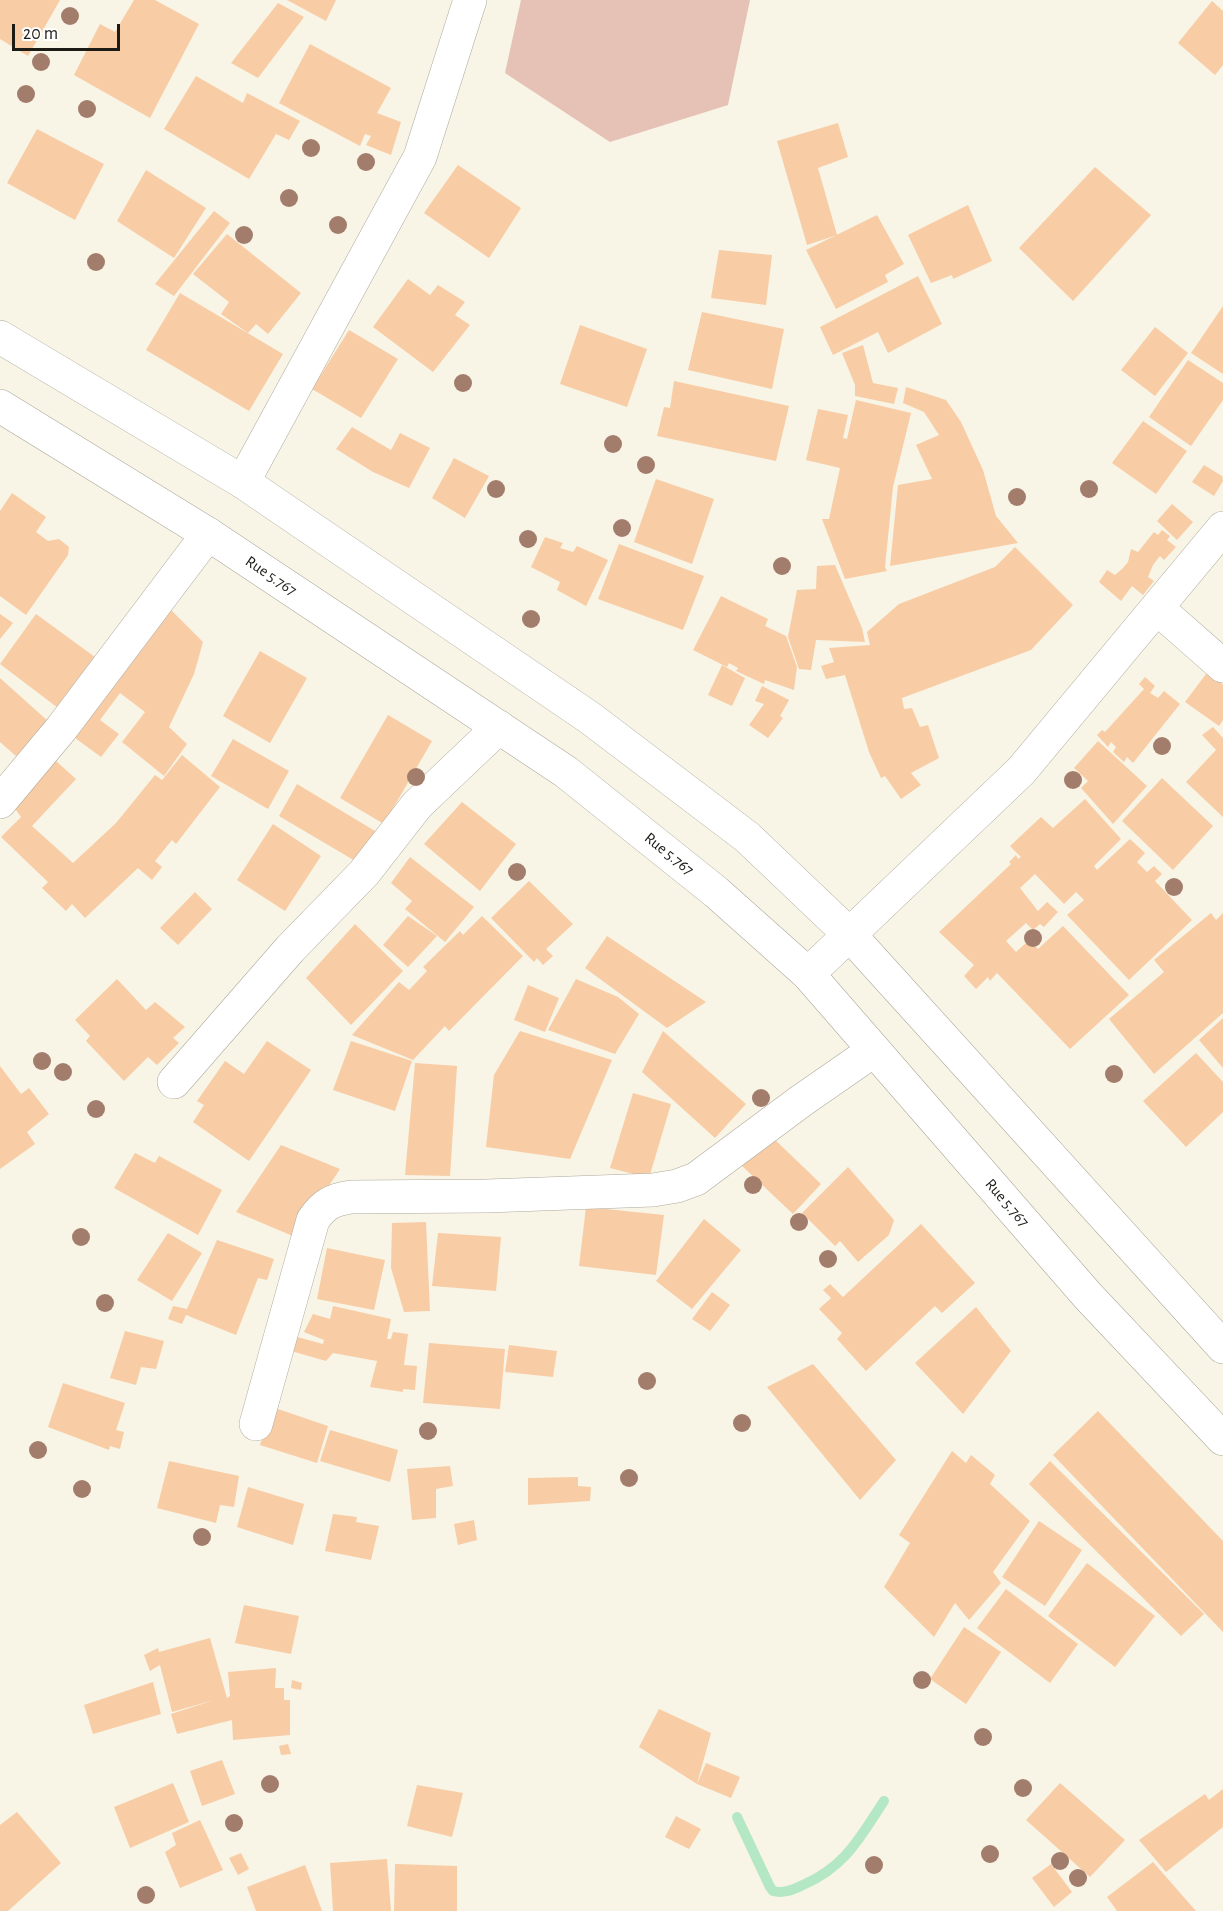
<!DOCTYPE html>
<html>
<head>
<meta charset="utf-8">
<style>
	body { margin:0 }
	#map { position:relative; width:1223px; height:1911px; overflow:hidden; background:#f8f4e6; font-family:"Alegreya Sans",sans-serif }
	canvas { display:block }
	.scale { position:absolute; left:12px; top:24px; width:108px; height:27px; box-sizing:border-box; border:3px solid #1c1b16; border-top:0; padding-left:8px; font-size:18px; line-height:21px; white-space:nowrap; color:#1c1b16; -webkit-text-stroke:4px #fff; paint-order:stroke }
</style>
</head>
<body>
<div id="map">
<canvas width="1223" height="1911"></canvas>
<div class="scale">20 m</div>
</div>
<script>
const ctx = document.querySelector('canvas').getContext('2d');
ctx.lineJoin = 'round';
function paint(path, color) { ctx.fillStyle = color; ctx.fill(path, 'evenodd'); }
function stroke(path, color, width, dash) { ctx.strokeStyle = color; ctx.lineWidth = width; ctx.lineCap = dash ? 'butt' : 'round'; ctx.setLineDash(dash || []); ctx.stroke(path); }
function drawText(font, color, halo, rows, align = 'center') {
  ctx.font = font + ' "Alegreya Sans",sans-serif'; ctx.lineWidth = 6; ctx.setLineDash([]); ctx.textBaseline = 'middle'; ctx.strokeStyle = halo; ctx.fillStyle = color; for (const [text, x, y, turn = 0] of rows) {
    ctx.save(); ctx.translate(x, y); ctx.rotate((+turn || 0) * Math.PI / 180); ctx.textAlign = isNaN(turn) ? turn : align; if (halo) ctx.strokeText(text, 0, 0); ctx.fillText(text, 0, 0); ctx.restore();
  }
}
const green = new Path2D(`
	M521,0H750L728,105L610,142L505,73Z`);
const stream = new Path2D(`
	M737,1817L770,1887L773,1891C785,1894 794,1889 805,1884C846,1866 860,1837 884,1801`);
const building = new Path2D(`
	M0,0H60L28,56L0,39Z
	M134,0H155L199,24L150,118L74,75L100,24L115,32Z
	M287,0H336L326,21Z
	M1212,1L1223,11V65L1215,75L1178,43Z
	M278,3L304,17L258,78L231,63Z
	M310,44L391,88L377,113L401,122L391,155L366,145L371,136L365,134L360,146L279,103Z
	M196,76L243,103L247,93L300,121L289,140L276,134L249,179L164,129Z
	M838,123L848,157L818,168L837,235L807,245L777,141Z
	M37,129L104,164L75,220L7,183Z
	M458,165L521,208L489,258L424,213Z
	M1095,167L1151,215L1073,301L1019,248Z
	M146,170L206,208L174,258L117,221Z
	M968,205L992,261L953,279L952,275L931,283L908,235Z
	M214,211L230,223L174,296L155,284Z
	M877,215L904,264L885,275L888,282L836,309L806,250Z
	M227,234L301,293L268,334L256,324L248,333L221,314L229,302L193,274Z
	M719,250L772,255L766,305L711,298Z
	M918,276L942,324L888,353L878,332L833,355L820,327Z
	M408,279L430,295L438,285L465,302L455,315L470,325L433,372L373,327Z
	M180,293L283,354L249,411L146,350Z
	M1223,306V374L1191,353Z
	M702,312L784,329L772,389L688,370Z
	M580,325L647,349L627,407L560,384Z
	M1155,327L1188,353L1155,396L1121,370Z
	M349,330L398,359L361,418L312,389Z
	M863,345L873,383L898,388L894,404L855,396V385L842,353Z
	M1188,360L1223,383V400L1191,446L1149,417Z
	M674,381L789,406L776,461L657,436L664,407L670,408Z
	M906,387L946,400L961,422L983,470L996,516L1018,543L890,566L898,485L932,479L916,445L939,435L924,412L903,403Z
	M856,400L911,413L893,487L885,567L887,571L845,579L822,519H829L840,468L806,460L818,409L848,415L843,438L847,439Z
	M1143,421L1187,451L1156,494L1112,463Z
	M352,427L391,450L400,433L430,448L409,488L373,472L336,449Z
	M454,458L489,476L465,518L432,498Z
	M1204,465L1222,476L1223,481L1214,496L1192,482Z
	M656,479L714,499L692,564L634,542Z
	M12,493L46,517L36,532L48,541L59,539L69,547L68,555L26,615L0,596V511Z
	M1172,504L1193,522L1177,540L1157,521Z
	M1162,530L1170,536L1167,540L1176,547L1164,560L1160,556L1153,565L1148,577L1154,581L1143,595L1132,586L1121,601L1099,582L1107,570L1115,575L1122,569L1128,562L1131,549L1138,552L1154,532L1158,535Z
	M545,537L563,543L560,548L573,552L577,546L608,560L586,606L557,590L560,582L531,567Z
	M619,544L704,576L683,630L598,599Z
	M1015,547L1073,605L1031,650L902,698L904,709L912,708L920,727L928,725L939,758L911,773L921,785L901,799L885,776L881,778L869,752L845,675L826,679L821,666L834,662L829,648L870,645L867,632L899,604L995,567Z
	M835,565L862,628L865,642L816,640L811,670L799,669L788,637L797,590L816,589L817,566Z
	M721,596L768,619L765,626L786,636L797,667L794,690L765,680L764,684L736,671L738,668L729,663L727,667L693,650Z
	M171,610L203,642L194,674L169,727L187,744L164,776L122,742L145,712L120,693L100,720L119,734L101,757L71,735L132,647Z
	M0,614L13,623L0,639Z
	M36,614L99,660L62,711L0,664Z
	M260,651L307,678L270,743L223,716Z
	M722,665L745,678L732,706L708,695Z
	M1209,670L1223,685V720L1219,726L1185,702Z
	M1145,677L1155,686L1150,693L1158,698L1164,691L1180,704L1133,763L1127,757L1124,762L1113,752L1116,747L1111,742L1108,747L1097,735L1102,730L1105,732L1144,689L1139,684Z
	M0,678L49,722L17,757L0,742Z
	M762,686L789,700L780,716L783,718L768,738L749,725L764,704L755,701Z
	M388,715L432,741L384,824L340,798Z
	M1213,727L1223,738V817L1186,782L1216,750L1202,735Z
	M233,739L289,771L268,809L211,776Z
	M1098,741L1147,786L1113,824L1081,788L1088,781L1074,768Z
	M182,755L220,787L176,844L172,840L155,861L162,867L152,880L138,868L85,918L72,904L66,911L42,888L48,882L1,837L21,817L13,806L56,761L76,779L32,826L73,863L116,823L155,775L162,780Z
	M1162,778L1213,826L1173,870L1122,821Z
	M297,784L380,834L362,865L279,816Z
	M1085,799L1121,839L1094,866L1097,870L1130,839L1145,853L1137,862L1147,872L1154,866L1162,874L1155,881L1192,920L1129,980L1067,915L1084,900L1076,892L1064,904L1035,874L1020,888L1038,911L1047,902L1058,912L1044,927L1040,924L1033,930L1026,923L1006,941L1016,952L1029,940L1038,949L1063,926L1129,995L1070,1049L997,973L990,981L988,977L976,989L964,976L974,965L939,932L1011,864L1009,862L1016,855L1018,859L1021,857L1010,846L1041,817L1053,828Z
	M462,802L516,844L480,891L424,844Z
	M273,824L321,856L285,911L237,880Z
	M410,857L474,907L445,942L405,909L412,901L391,883Z
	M529,881L573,924L546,949L553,956L543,965L537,958L534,962L491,918Z
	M195,892L212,909L178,945L160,928Z
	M1211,913L1216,920L1223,913V1013L1154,1074L1109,1019L1164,972L1154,960Z
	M408,916L437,936L408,967L383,945Z
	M482,916L523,956L449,1031L445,1026L413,1060L352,1035L399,982L409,990L427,971L423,967L460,931L463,935Z
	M355,924L403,971L351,1025L306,978Z
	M607,936L706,1002L667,1028L585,968Z
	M117,979L146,1010L155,1002L185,1027L173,1038L179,1043L157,1065L148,1057L124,1081L86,1041L90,1036L75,1020Z
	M576,979L618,997L639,1014L615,1054L548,1030Z
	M528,985L559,998L545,1032L514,1020Z
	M1223,1018V1068L1199,1040Z
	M520,1031L612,1060L570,1159L486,1147L494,1075Z
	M663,1031L746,1104L715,1138L642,1072Z
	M267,1041L311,1070L249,1161L193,1122L204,1105L197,1101L225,1061L244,1074Z
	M351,1041L412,1061L395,1111L333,1090Z
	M1196,1053L1223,1082V1112L1186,1147L1143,1101Z
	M415,1063L457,1066L450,1176L405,1175Z
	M0,1066L21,1094L29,1088L49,1114L27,1132L35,1144L0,1169Z
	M633,1093L671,1104L649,1178L610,1168Z
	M769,1134L821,1184L793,1214L740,1164Z
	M281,1145L340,1169L295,1237L236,1212Z
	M135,1153L155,1163L159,1156L222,1190L198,1235L114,1188Z
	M848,1167L894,1220L889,1235L858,1262L840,1241L835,1246L802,1213Z
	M586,1207L664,1215L656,1275L579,1266Z
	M704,1219L741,1250L692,1309L656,1281Z
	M426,1222L430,1311L404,1312L391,1268L392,1223Z
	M921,1224L975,1283L942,1313L935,1306L866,1371L837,1339L842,1333L819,1309L831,1298L823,1290L830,1284L843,1297Z
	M168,1233L202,1253L172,1301L137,1280Z
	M438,1233L501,1237L496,1291L432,1286Z
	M217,1240L274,1259L267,1280L258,1278L236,1335L186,1315L182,1324L168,1319L173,1306L187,1309Z
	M327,1248L385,1260L374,1310L317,1299Z
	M712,1292L730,1305L710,1331L692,1319Z
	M333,1306L391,1319L387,1339H391L393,1332L408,1334L404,1365L417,1366L415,1390L403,1389V1392L370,1387L377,1361L333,1353L326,1361L284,1349L290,1335L323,1344L324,1340L304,1332L313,1314L330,1319Z
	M976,1307L1011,1351L963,1414L915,1363Z
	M125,1331L164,1341L156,1369L141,1367L136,1385L110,1378Z
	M429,1343L505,1349L500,1409L423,1403Z
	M509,1345L557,1351L553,1377L505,1372Z
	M813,1364L896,1460L860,1500L767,1387Z
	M63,1383L125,1403L116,1430L124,1432L120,1449L110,1446L109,1450L48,1427Z
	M272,1407L328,1426L317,1463L260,1445Z
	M1098,1411L1223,1541V1632L1053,1455Z
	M330,1430L398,1450L390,1482L320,1461Z
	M952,1451L966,1463L971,1455L995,1475L990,1484L1030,1521L993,1572L1001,1583L969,1620L955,1603L934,1637L884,1587L910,1543L899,1535Z
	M169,1461L239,1476L234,1507L220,1505L216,1523L157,1508Z
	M1050,1461L1204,1614L1181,1636L1029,1484Z
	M450,1466L453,1486L436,1489V1518L412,1520L407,1469Z
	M578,1477V1486L591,1487L590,1501L528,1505V1478Z
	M248,1487L304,1504L293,1545L237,1527Z
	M333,1514L357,1517L356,1522L379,1526L371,1560L325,1551Z
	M474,1520L477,1540L458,1545L454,1524Z
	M1039,1521L1082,1550L1045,1606L1002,1577Z
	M1087,1563L1155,1616L1115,1667L1048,1616Z
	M1006,1589L1078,1644L1050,1683L977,1628Z
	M244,1605L299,1616L291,1654L235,1643Z
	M964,1627L1001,1652L966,1704L930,1679Z
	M210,1638L227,1698L230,1696L228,1672L276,1668L275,1688H284V1700H290V1735L233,1740L232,1720L177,1734L171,1714L214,1700L172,1712L160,1665L150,1671L144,1655L158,1648L159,1652Z
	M292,1680L302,1683L301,1690L291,1688Z
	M153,1682L161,1714L93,1734L84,1705Z
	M659,1709L711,1733L697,1784L639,1747Z
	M288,1744L291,1754L281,1755L279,1746Z
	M222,1760L235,1794L202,1806L190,1771Z
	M706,1763L740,1777L731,1798L697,1784Z
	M173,1783L189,1822L130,1848L114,1807Z
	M1060,1783L1125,1840L1090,1877L1026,1820Z
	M417,1785L463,1793L452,1837L407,1826Z
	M1223,1789V1827L1166,1872L1139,1840L1205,1794L1209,1800Z
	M17,1812L61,1863L8,1911H0V1825Z
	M676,1816L701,1829L689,1849L665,1837Z
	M200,1820L223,1870L180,1888L165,1852L176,1845L172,1833Z
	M241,1853L249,1869L238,1875L229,1858Z
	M387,1859L391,1911H333L330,1863Z
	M1153,1862L1196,1911H1117L1107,1897Z
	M395,1864L457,1866V1911H394Z
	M1051,1864L1072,1892L1054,1907L1032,1878Z
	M305,1865L322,1911H256L247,1887Z`);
const minor = new Path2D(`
	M243,482L420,157L470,0
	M1157,608L1223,666
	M0,802L61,729L208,534
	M174,1082L290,949L364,873L417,805L499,727
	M256,1424L313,1220C324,1204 332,1200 351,1197L487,1196L653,1190L677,1186L696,1179L801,1101L873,1051`);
const major = new Path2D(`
	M808,974L1021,771L1223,528`);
const highway = new Path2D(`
	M0,337L243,482L590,718L747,837L849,934L1223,1347
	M0,406L208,534L566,772L716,892L808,974L1088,1296L1223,1439`);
const trees = [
	[70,16],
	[41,62],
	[26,94],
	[87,109],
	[311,148],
	[366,162],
	[289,198],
	[338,225],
	[244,235],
	[96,262],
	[463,383],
	[613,444],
	[646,465],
	[496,489],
	[1089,489],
	[1017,497],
	[622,528],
	[528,539],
	[782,566],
	[531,619],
	[1162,746],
	[416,777],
	[1073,780],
	[517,872],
	[1174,887],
	[1033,938],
	[42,1061],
	[63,1072],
	[1114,1074],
	[761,1098],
	[96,1109],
	[753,1185],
	[799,1222],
	[81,1237],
	[828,1259],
	[105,1303],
	[647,1381],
	[742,1423],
	[428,1431],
	[38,1450],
	[629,1478],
	[82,1489],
	[202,1537],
	[922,1680],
	[983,1737],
	[270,1784],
	[1023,1788],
	[234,1823],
	[990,1854],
	[1060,1861],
	[874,1865],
	[1078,1878],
	[146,1895]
];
const streetNames = [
	["Rue 5.767",271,576,34],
	["Rue 5.767",669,854,39],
	["Rue 5.767",1007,1203,49]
];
paint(green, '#e6c1b6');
stroke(stream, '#b4e7c3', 10);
paint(building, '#f8cda5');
stroke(minor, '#ada99c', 34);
stroke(major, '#ada99c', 34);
stroke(highway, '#ada99c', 34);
stroke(minor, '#fff', 33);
stroke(major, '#fff', 33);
stroke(highway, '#fff', 33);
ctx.fillStyle = '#a37d6c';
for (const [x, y] of trees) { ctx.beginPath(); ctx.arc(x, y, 9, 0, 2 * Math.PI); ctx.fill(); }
drawText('16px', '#1c1b16', '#fff', streetNames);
</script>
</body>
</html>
